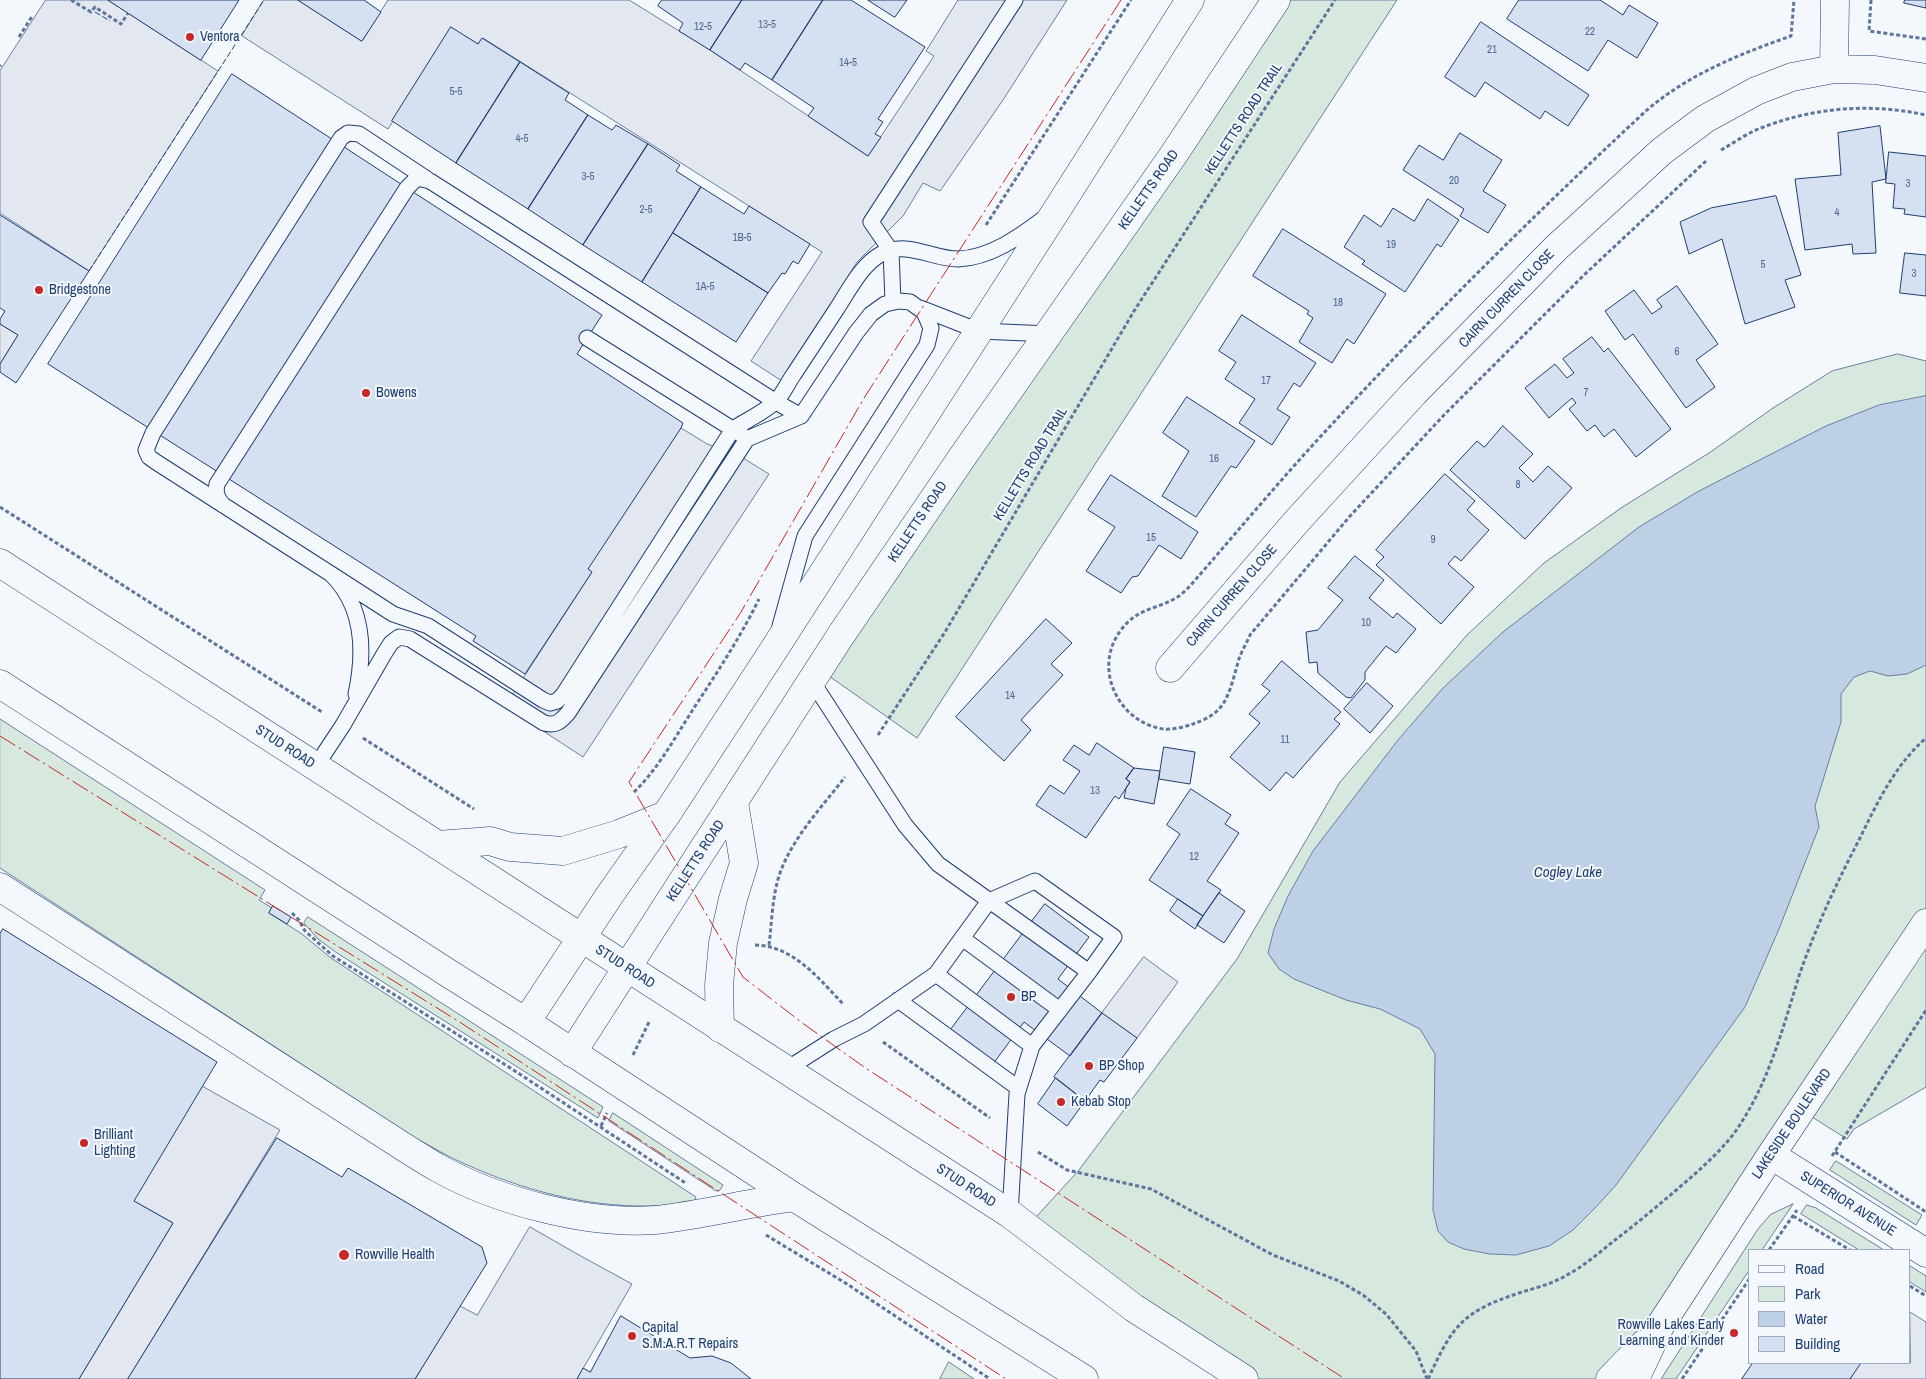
<!DOCTYPE html>
<html>
<head>
<meta charset="utf-8">
<style>
	body { margin:0 }
	#map { position:relative; width:1926px; height:1379px; overflow:hidden; background:#f4f7fb; font-family:"Archivo Narrow",sans-serif }
	canvas { display:block }
	.legend { position:absolute; left:1748px; top:1249px; width:162px; height:115px; box-sizing:border-box; background:#f4f7fb; border:1px solid #9eadc5; margin:0; padding:6px 9px; list-style:none; font-size:15px; color:#1d3f73 }
	.legend li { display:flex; align-items:center; gap:10px; height:25px }
	.legend b { width:25px; border:1px solid #9eadc5 }
</style>
</head>
<body>
<div id="map">
<canvas width="1926" height="1379"></canvas>
<ul class="legend">
<li><b style="height:6px;background:#f4f7fb"></b>Road</li>
<li><b style="height:14px;background:#d7e8df"></b>Park</li>
<li><b style="height:14px;background:#bed0e5"></b>Water</li>
<li><b style="height:14px;background:#d5e0f0"></b>Building</li>
</ul>
</div>
<script>
const ctx = document.querySelector('canvas').getContext('2d');
ctx.lineJoin = 'round';
function paint(path, color) { ctx.fillStyle = color; ctx.fill(path, 'evenodd'); }
function stroke(path, color, width, dash) { ctx.strokeStyle = color; ctx.lineWidth = width; ctx.lineCap = dash ? 'butt' : 'round'; ctx.setLineDash(dash || []); ctx.stroke(path); }
function drawText(font, color, halo, rows, align = 'center') {
  ctx.font = font + ' "Archivo Narrow",sans-serif'; ctx.lineWidth = 4; ctx.setLineDash([]); ctx.textBaseline = 'middle'; ctx.strokeStyle = halo; ctx.fillStyle = color; for (const [text, x, y, turn = 0] of rows) {
    ctx.save(); ctx.translate(x, y); ctx.rotate((+turn || 0) * Math.PI / 180); ctx.textAlign = isNaN(turn) ? turn : align; if (halo) ctx.strokeText(text, 0, 0); ctx.fillText(text, 0, 0); ctx.restore();
  }
}
const green = new Path2D(`
	M1276,0H1397L917,738L819,669Z
	M1898,354L1926,361V1087L1854,1129L1847,1139L1801,1110L1635,1379H1244L1027,1227L1079,1170L1237,959L1340,782L1467,635L1544,563L1621,508L1709,453L1773,408L1832,371Z
	M0,719L265,890L259,900L272,908L269,913L302,934L331,958L696,1197L694,1202C679,1203 664,1206 649,1206C585,1207 523,1190 465,1164C448,1157 431,1146 415,1138L0,868Z
	M308,917L603,1107L598,1118L337,953L318,939L304,923Z
	M613,1113L723,1185L720,1190L716,1191L609,1121Z
	M1836,1161L1922,1215L1916,1225L1830,1170Z
	M1793,1204L1762,1250H1750V1269L1676,1379H1661L1758,1229L1770,1215Z
	M1807,1205L1816,1208L1884,1250H1859L1801,1214Z
	M1910,1266L1926,1276V1292L1910,1282Z
	M949,1362L974,1379H940Z`);
const parking = new Path2D(`
	M46,0H108L218,71L89,271L0,213V71Z
	M264,0H298L362,41L388,0H629L710,50L868,156L934,56L926,51L958,0H1067L1003,100L940,191L923,183L903,216L857,262L782,381L751,361L822,252L483,38L478,44L451,28L388,129L242,36Z
	M0,324L18,335L0,364Z
	M681,428L707,444L743,458L769,474L583,757L505,706L592,572L588,569Z
	M1144,957L1178,982L1137,1038L1102,1013Z
	M202,1086L280,1130L128,1379H79L173,1223L134,1201Z
	M530,1227L579,1255L632,1284L577,1379H415L460,1306L477,1315Z
	M1910,1312L1926,1322V1379H1850L1860,1363H1910Z`);
const water = new Path2D(`
	M1926,396V665L1907,674L1888,676L1870,671L1854,677L1841,694V722L1815,806L1819,827L1779,929L1745,1007L1616,1185L1596,1207L1573,1230L1549,1246L1516,1255L1490,1254L1464,1249L1448,1242L1438,1231L1433,1210L1435,1054L1420,1029L1380,1009L1346,1000L1294,979L1279,969L1268,953L1274,929L1288,896L1313,851L1398,740L1443,688L1503,632L1639,527L1699,491L1826,426L1879,405Z`);
const building = new Path2D(`
	M108,0H239L201,60Z
	M298,0H364L381,12L362,41Z
	M662,0H742L710,50L679,31L683,23L658,6Z
	M742,0H823L772,80L745,63L740,70L710,50Z
	M823,0H851L925,47L878,119L883,122L875,134L881,137L868,156L808,116L814,108L772,80Z
	M868,0H907L895,17Z
	M1519,0H1600L1623,15L1629,5L1658,23L1637,58L1608,40L1588,71L1507,19Z
	M1905,0H1926V8L1904,3Z
	M1481,22L1589,95L1568,126L1545,111L1540,119L1485,82L1475,97L1445,77Z
	M451,27L478,44L482,38L520,62L456,163L392,121Z
	M520,62L569,93L565,100L588,115L528,209L456,163Z
	M232,74L602,315L577,354L683,423L681,428L588,569L592,572L525,674L473,641L476,636L48,364Z
	M588,115L612,130L616,125L648,144L583,245L528,209Z
	M1880,126L1886,179L1872,182L1876,253L1853,254L1852,244L1805,250L1795,179L1841,175L1838,133Z
	M1460,133L1502,160L1483,191L1506,205L1488,233L1460,216L1464,209L1403,170L1419,145L1443,160Z
	M648,144L680,165L676,171L701,187L642,282L583,245Z
	M1889,152L1926,156V217L1904,214L1905,209L1893,208L1895,184L1886,183Z
	M701,187L744,214L749,206L810,244L798,264L793,261L785,274L782,273L768,293L673,233Z
	M1776,196L1801,275L1785,280L1795,307L1745,324L1722,239L1689,254L1680,222L1711,208Z
	M1428,199L1459,220L1441,247L1437,244L1405,292L1362,264L1365,261L1344,247L1364,215L1381,227L1393,208L1414,221Z
	M0,215L89,271L16,383L0,372V364L18,335L0,324V319L5,311L0,308Z
	M1283,229L1386,294L1354,344L1347,339L1332,363L1299,342L1313,318L1307,314L1309,311L1253,276Z
	M673,233L768,293L736,342L642,282Z
	M1905,253L1926,255V296L1900,293Z
	M1677,286L1718,344L1696,360L1715,387L1686,408L1633,334L1625,340L1605,311L1634,290L1652,314L1662,307L1657,300Z
	M1242,315L1316,363L1300,387L1294,383L1277,409L1290,417L1272,445L1239,423L1255,399L1225,379L1236,362L1219,351Z
	M1592,337L1604,352L1608,348L1671,429L1636,457L1614,429L1604,437L1595,425L1587,431L1569,409L1576,403L1572,398L1549,418L1525,388L1555,364L1567,378L1574,373L1563,359Z
	M1187,397L1255,441L1236,468L1231,466L1196,517L1162,496L1189,451L1163,433Z
	M1503,426L1533,454L1519,468L1533,482L1548,466L1572,488L1525,539L1450,470L1477,441L1484,447Z
	M1445,474L1475,501L1467,510L1489,530L1461,561L1455,556L1448,564L1474,587L1441,624L1376,565L1384,557L1376,550Z
	M1111,475L1198,532L1181,559L1159,545L1138,576L1132,577L1121,593L1086,571L1115,527L1088,510Z
	M1355,556L1384,580L1369,598L1393,618L1397,613L1416,629L1396,653L1386,646L1365,672V680L1351,698L1346,697L1318,673L1317,662L1309,663L1306,632L1318,630L1343,600L1328,588Z
	M1046,619L1072,643L1051,664L1063,675L1021,720L1031,730L1004,761L956,717Z
	M1282,661L1341,712L1334,719L1340,724L1293,778L1286,772L1270,791L1230,757L1260,723L1249,714L1270,691L1262,685Z
	M1367,683L1393,706L1370,733L1344,709Z
	M1097,743L1134,768L1126,779L1130,782L1119,799L1115,796L1086,838L1036,805L1050,785L1064,794L1080,771L1063,760L1074,745L1089,755Z
	M1164,747L1195,752L1190,784L1159,779Z
	M1134,768L1160,771L1154,804L1124,798L1126,788L1130,782L1126,779Z
	M1191,789L1231,815L1225,824L1239,833L1207,881L1221,890L1203,916L1149,880L1180,834L1167,825Z
	M1219,893L1245,911L1224,943L1197,925Z
	M1178,899L1203,916L1195,929L1170,911Z
	M1045,904L1089,937L1058,979L1102,1013L1070,1056L1024,1022L993,1064L949,1032Z
	M273,906L291,917L287,924L269,913Z
	M3,929L217,1062L134,1201L173,1223L79,1379H0V934Z
	M1102,1013L1137,1038L1104,1082L1100,1080L1085,1101L1054,1077Z
	M1056,1078L1085,1101L1067,1126L1038,1104Z
	M277,1138L342,1177L348,1168L482,1247L487,1263L415,1379H128Z
	M621,1316L690,1358L712,1356L731,1363L751,1379H577L583,1368L590,1372Z
	M1753,1363H1861L1850,1379H1742Z`);
const path = new Path2D(`
	M71,0L91,12L95,7L121,24L128,13
	M1871,0L1869,31L1926,39
	M19,37L33,15
	M0,66L1,65
	M1721,150C1734,143 1747,133 1761,128C1814,107 1871,103 1926,115
	M1706,161L1584,275L1445,414L1350,516L1250,635C1247,642 1243,649 1240,656C1234,673 1231,698 1217,711C1211,717 1201,721 1193,724C1184,727 1173,730 1163,729C1118,722 1092,668 1121,630C1137,608 1155,610 1176,598C1181,595 1186,590 1190,586C1238,531 1285,474 1335,421C1435,313 1539,210 1647,110C1689,74 1740,54 1791,36L1794,0
	M986,225L1131,0
	M0,507L322,712
	M878,735L945,632L1134,311L1335,0
	M363,738L474,809
	M634,792C658,769 674,739 692,711C716,674 740,638 759,599
	M292,913L299,920L305,931L333,956L512,1069L687,1184
	M755,945C794,946 819,979 844,1005
	M769,945C772,922 772,896 780,873C793,837 822,807 845,777
	M883,1042L990,1118
	M633,1055L650,1020
	M601,1126L607,1113
	M1038,1152L1067,1170L1151,1189L1273,1255L1339,1281L1363,1295L1386,1314L1416,1351L1427,1379
	M1835,1152L1926,1212
	M1832,1156L1926,1010
	M1793,1216L1850,1250
	M766,1235L847,1284L990,1379
	M1769,1250L1797,1210
	M1910,1286L1926,1296
	M1428,1379C1453,1325 1462,1312 1519,1293C1535,1288 1552,1284 1567,1275C1584,1266 1600,1252 1615,1240C1635,1225 1655,1208 1674,1192C1695,1174 1715,1157 1732,1136C1767,1089 1782,1031 1799,976C1815,929 1836,884 1859,840C1877,803 1895,765 1926,738
	M1682,1379L1750,1278`);
const service = new Path2D(`
	M893,302L891,251L871,222L1015,0
	M920,308L979,331L1050,334
	M587,338L742,435
	M223,505C217,498 215,493 217,484L407,188L417,178L430,181L776,402L801,416
	M331,574L393,614L428,626L543,700L550,703L557,701L563,695L733,429C747,420 763,413 775,402C783,395 788,382 794,374C808,353 822,331 836,310C848,292 861,265 881,254C907,240 932,259 958,259C990,258 1019,237 1043,219
	M812,681L905,825L938,864L1089,972L1032,1046
	M356,694C365,652 364,606 331,574L156,462L149,457L146,450L153,433L341,138L348,133L359,134L427,179
	M316,766L343,725L384,654L391,643L399,637L410,639L544,723C556,726 560,722 568,713L747,439L801,416L856,333L871,314L885,304L899,301L910,302L924,312L931,328L927,345L805,536L780,626
	M962,938L1060,1010
	M936,974L1032,1046L1017,1094L1010,1214
	M898,1000L1018,1088
	M787,1069L834,1039L864,1024L936,974L989,901L1035,881L1114,937L1089,972`);
const minor = new Path2D(`
	M1834,69L1835,0
	M1170,668L1297,521L1414,393L1556,248L1662,151L1705,119L1756,91L1792,77L1834,69L1875,70L1926,78
	M0,887L396,1142C410,1151 424,1160 438,1168C497,1201 587,1225 655,1220C702,1215 747,1203 794,1197
	M1771,1155L1926,1253
	M1610,1379L1644,1344
	M1635,1379L1660,1326L1771,1155L1926,923`);
const primary = new Path2D(`
	M526,1022L609,896L666,815L773,651L1058,208L1190,0
	M720,1028L719,985L723,943L733,899L744,863L734,802
	M572,1053L841,635L965,453L1174,154L1276,0`);
const trunk = new Path2D(`
	M0,563L1010,1214L1134,1308L1244,1379
	M0,684L448,973L526,1022L794,1197L1084,1379
	M438,845L490,841L510,847L563,851L619,834L666,815`);
const fence = new Path2D(`
	M95,12L110,21
	M89,271L264,0`);
const power = new Path2D(`
	M1121,0L864,398L741,612L629,782L743,977L801,1022L864,1067L1345,1379
	M0,736L458,1021L1006,1379`);
const markers = [
	[190,37,5,"#c62828"],
	[39,290,5,"#c62828"],
	[366,393,5,"#c62828"],
	[1011,997,5,"#c62828"],
	[1089,1066,5,"#c62828"],
	[1061,1102,5,"#c62828"],
	[84,1143,5,"#c62828"],
	[344,1255,6,"#c62828"],
	[1734,1333,5,"#c62828"],
	[632,1336,5,"#c62828"]
];
const numberNames = [
	["13-5",767,25],
	["12-5",703,27],
	["22",1590,32],
	["21",1492,50],
	["14-5",848,63],
	["5-5",456,92],
	["4-5",522,139],
	["3-5",588,177],
	["20",1454,181],
	["3",1908,184],
	["2-5",646,210],
	["4",1837,213],
	["1B-5",742,238],
	["19",1391,245],
	["5",1763,265],
	["3",1914,274],
	["1A-5",705,287],
	["18",1338,303],
	["6",1677,352],
	["17",1266,381],
	["7",1586,393],
	["16",1214,459],
	["8",1518,485],
	["15",1151,538],
	["9",1433,540],
	["10",1366,623],
	["14",1010,696],
	["11",1285,740],
	["13",1095,791],
	["12",1194,857]
];
const poiNames = [
	["Ventora",200,37],
	["Bridgestone",49,290],
	["Bowens",376,393],
	["BP",1021,997],
	["BP Shop",1099,1066],
	["Kebab Stop",1071,1102],
	["Brilliant",94,1135],
	["Lighting",94,1151],
	["Rowville Health",355,1255],
	["Rowville Lakes Early",1724,1325,"right"],
	["Learning and Kinder",1724,1341,"right"],
	["Capital",642,1328],
	["S.M.A.R.T Repairs",642,1344]
];
const streetNames = [
	["KELLETTS ROAD TRAIL",1244,119,-57],
	["KELLETTS ROAD",1149,190,-55],
	["CAIRN CURREN CLOSE",1507,299,-46],
	["KELLETTS ROAD TRAIL",1031,464,-59],
	["KELLETTS ROAD",918,522,-56],
	["CAIRN CURREN CLOSE",1232,596,-49],
	["STUD ROAD",285,747,33],
	["KELLETTS ROAD",696,861,-57],
	["STUD ROAD",625,967,33],
	["LAKESIDE BOULEVARD",1792,1124,-56],
	["STUD ROAD",966,1186,33],
	["SUPERIOR AVENUE",1848,1204,32]
];
const waterNames = [
	["Cogley Lake",1568,873]
];
paint(green, '#d7e8df');
stroke(green, '#687fa3', 1);
paint(parking, '#e3e8f0');
stroke(parking, '#687fa3', 1);
paint(water, '#bed0e5');
stroke(water, '#687fa3', 1);
paint(building, '#d5e0f0');
stroke(building, '#1d3f73', 1);
stroke(service, '#1d3f73', 17);
stroke(minor, '#1d3f73', 29);
stroke(primary, '#1d3f73', 29);
stroke(trunk, '#1d3f73', 29);
stroke(path, '#5e769c', 3, [4, 2.5]);
stroke(service, '#f4f7fb', 15);
stroke(minor, '#f4f7fb', 28);
stroke(primary, '#f4f7fb', 28);
stroke(trunk, '#f4f7fb', 28);
stroke(fence, '#1d3f73', 1, [6, 2.5]);
stroke(power, '#c62828', 1, [18, 4, 2.5, 4]);
for (const [x, y, r, color] of markers) { const dot = new Path2D(); dot.arc(x, y, r, 0, 2 * Math.PI); ctx.fillStyle = color; ctx.fill(dot); stroke(dot, '#f4f7fb', 2); }
drawText('11px', '#4b6792', null, numberNames);
drawText('14px', '#1d3f73', '#f4f7fb', poiNames, 'left');
drawText('14px', '#1d3f73', '#f4f7fb', streetNames);
drawText('italic 15px', '#1d3f73', '#f4f7fb', waterNames);
</script>
</body>
</html>
